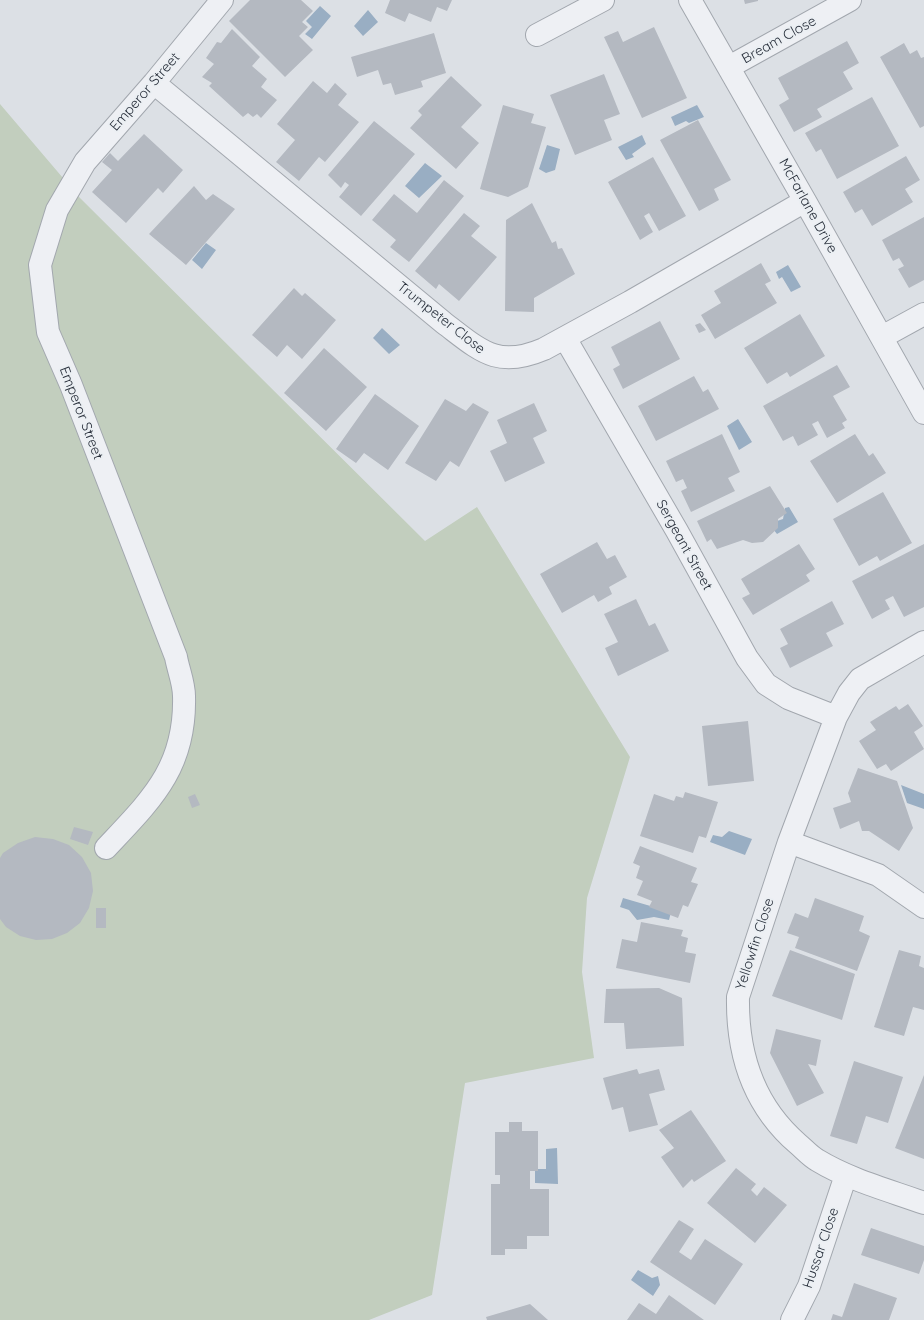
<!DOCTYPE html>
<html>
<head>
<meta charset="utf-8">
<style>
	body { margin:0 }
	canvas { display:block; background:#dce0e5 }
</style>
</head>
<body>
<canvas width="924" height="1320"></canvas>
<script>
const ctx = document.querySelector('canvas').getContext('2d');
ctx.lineJoin = 'round';
function paint(path, color) { ctx.fillStyle = color; ctx.fill(path, 'evenodd'); }
function stroke(path, color, width, dash) { ctx.strokeStyle = color; ctx.lineWidth = width; ctx.lineCap = dash ? 'butt' : 'round'; ctx.setLineDash(dash || []); ctx.stroke(path); }
function drawText(font, color, halo, rows, align = 'center') {
  ctx.font = font + ' Quicksand,sans-serif'; ctx.lineWidth = 4; ctx.setLineDash([]); ctx.textBaseline = 'middle'; ctx.strokeStyle = halo; ctx.fillStyle = color; for (const [text, x, y, turn = 0] of rows) {
    ctx.save(); ctx.translate(x, y); ctx.rotate((+turn || 0) * Math.PI / 180); ctx.textAlign = isNaN(turn) ? turn : align; if (halo) ctx.strokeText(text, 0, 0); ctx.fillText(text, 0, 0); ctx.restore();
  }
}
const green = new Path2D(`
	M0,104L80,198L425,541L477,507L630,757L587,898L582,972L594,1058L465,1083L432,1295L369,1320H0Z`);
const water = new Path2D(`
	M320,6L331,16L312,39L305,34L312,27L306,21Z
	M368,10L378,22L363,36L354,26Z
	M697,105L704,117L689,123L686,121L675,126L671,117Z
	M642,135L646,144L632,154L634,157L626,160L618,147Z
	M547,145L560,149L555,170L546,173L539,169Z
	M425,163L442,176L419,198L405,186Z
	M206,243L216,250L202,269L192,260Z
	M788,265L801,287L791,292L782,277L779,279L776,272Z
	M382,328L400,345L389,354L373,338Z
	M738,419L752,442L739,450L727,426Z
	M789,507L798,522L777,534L773,529L774,522L783,519L785,508Z
	M901,785L924,794V809L907,803Z
	M729,831L752,839L745,855L710,842L713,835L722,837Z
	M623,898L671,912L669,920L654,917L637,920L629,910L620,907Z
	M557,1148L558,1184L535,1183V1169H546V1149Z
	M638,1270L652,1278L658,1276L660,1285L653,1296L631,1280Z`);
const building = new Path2D(`
	M250,0H301L313,11L302,22L308,27L299,36L313,50L285,77L229,21Z
	M390,0H452L447,11L437,7L431,22L409,13L405,22L385,13Z
	M744,0H758V1L745,4Z
	M654,27L687,98L642,118L604,37L618,31L623,42Z
	M232,29L260,57L252,66L267,79L261,87L277,100L261,118L257,114L253,117L248,113L243,117L209,86L212,83L202,77L214,64L206,58L217,42L221,43Z
	M434,33L446,73L421,81L423,87L395,95L391,83L383,85L378,70L357,77L351,57Z
	M847,41L859,63L843,72L853,89L817,109L822,117L794,132L779,105L789,99L778,78Z
	M904,43L910,54L917,50L921,58L924,57V126L920,128L880,57Z
	M604,74L620,114L604,120L612,140L575,155L550,95Z
	M451,76L482,105L461,127L479,143L456,169L410,128L422,115L418,111Z
	M313,81L327,93L335,83L347,94L338,105L359,122L325,162L319,157L299,181L276,162L295,140L277,124Z
	M872,97L899,146L837,179L821,149L816,152L805,133Z
	M503,105L534,114L531,123L546,127L528,187L508,197L480,189Z
	M698,120L731,180L714,189L719,200L699,211L660,140Z
	M374,121L415,154L361,216L339,197L349,185L345,182L341,188L328,175Z
	M144,134L183,170L163,193L158,188L126,223L92,192L112,170L102,162L110,153L118,161Z
	M906,156L920,180L905,189L913,202L872,226L862,209L855,213L843,192Z
	M653,157L686,216L659,231L649,213L644,216L653,232L640,240L608,182Z
	M444,180L464,196L409,262L390,247L396,240L372,220L394,194L417,213Z
	M194,186L206,200L213,194L235,209L186,265L149,234Z
	M532,203L552,243L556,241L558,249L562,248L575,274L534,298V312L505,311L506,220Z
	M464,213L480,226L471,236L497,257L459,301L439,284L436,289L415,271Z
	M924,217V280L909,288L898,269L904,266L899,258L893,261L882,240Z
	M761,263L771,281L765,284L777,303L715,339L701,315L721,303L714,291Z
	M294,288L302,296L305,293L336,320L302,359L287,345L277,357L252,335Z
	M800,314L825,356L790,377L787,372L767,384L744,348Z
	M660,321L680,359L623,389L613,369L620,365L611,347Z
	M700,323L706,330L699,333L695,325Z
	M324,348L367,387L326,431L284,393Z
	M837,365L850,387L833,396L847,420L842,423L845,428L827,438L818,421L812,424L818,435L798,446L793,436L783,441L763,406Z
	M694,376L703,392L708,389L719,409L656,441L638,406Z
	M375,394L419,426L388,470L364,453L356,463L336,449Z
	M445,399L466,411L473,403L489,412L459,467L450,461L436,481L405,463Z
	M534,403L547,431L533,438L545,463L505,482L490,451L507,443L497,420Z
	M722,434L740,472L728,478L735,491L691,512L681,491L687,488L683,479L676,482L666,461Z
	M855,434L869,456L873,453L886,473L837,503L810,461Z
	M770,486L787,513L778,519V528L763,542L752,543L743,540L717,549L711,539L707,542L697,521Z
	M883,492L912,543L880,561L877,556L859,566L833,519Z
	M597,542L607,559L615,555L627,577L609,587L612,594L598,602L594,595L562,613L540,574Z
	M799,544L815,569L806,575L810,581L753,615L742,598L750,594L741,579Z
	M924,544V607L904,617L893,596L885,600L890,609L872,619L852,581Z
	M636,599L649,626L655,623L669,651L618,676L605,648L618,642L604,614Z
	M832,601L844,624L826,633L833,646L790,668L780,648L788,644L780,629Z
	M908,704L923,726L914,732L924,749L891,771L886,764L877,769L859,741L876,730L870,722L896,706L899,710Z
	M748,721L754,781L708,786L702,726Z
	M858,768L897,781L913,828L899,851L869,831H862L859,821L840,829L833,808L851,802L848,793Z
	M685,792L718,802L706,838L699,836L693,853L640,836L654,794L674,801L676,796L683,798Z
	M195,794L200,805L192,808L188,797Z
	M74,827L93,832L88,845L70,839Z
	M35,837L53,839L69,845L82,857L91,873L93,891L89,908L80,923L67,933L52,939L36,940L20,936L6,927L0,919V858L3,853L18,843Z
	M640,846L697,868L691,882L698,884L688,907L683,905L678,918L649,907L652,901L637,895L643,881L636,878L640,866L633,863Z
	M815,898L864,916L859,931L870,936L857,971L795,948L799,937L787,933L795,913L808,918Z
	M96,908H106V928H96Z
	M641,922L683,930L681,936L688,938L685,952L696,954L690,983L616,968L622,939L637,942Z
	M790,950L855,974L842,1020L772,996Z
	M899,950L921,956L919,966L924,968V1010L913,1007L904,1036L874,1027Z
	M659,988L682,998L684,1046L626,1049L624,1023H604L606,989Z
	M776,1029L821,1040L816,1066L808,1064L824,1093L797,1106L770,1053Z
	M854,1061L903,1077L888,1123L866,1116L857,1144L830,1136Z
	M637,1069L639,1074L659,1069L665,1090L649,1094L658,1125L629,1132L623,1107L612,1110L603,1078Z
	M924,1075V1159L895,1148Z
	M691,1110L726,1161L694,1182L692,1179L683,1188L661,1157L674,1148L659,1130Z
	M509,1122H522V1131H538V1171H530V1189H549V1236H527V1249H505V1255H491V1184H500V1175H495V1132H509Z
	M736,1168L756,1184L751,1190L757,1196L764,1187L787,1205L755,1243L707,1203Z
	M679,1220L694,1229L679,1252L691,1260L705,1239L743,1264L715,1305L650,1262Z
	M871,1228L924,1246V1260L919,1274L861,1255Z
	M854,1283L897,1298L889,1320H831L833,1314L842,1317Z
	M669,1295L704,1320H627L639,1303L656,1314Z
	M530,1304L548,1320H487L486,1317Z`);
const street = new Path2D(`
	M690,0L805,201L924,413
	M537,35L603,0
	M729,67L850,0
	M154,83L444,323C481,351 497,369 544,349L630,302L805,201
	M882,337L924,314
	M565,338L677,531L747,658L766,684L788,698L836,717
	M924,642L860,679L849,693L836,717L789,842L738,997C737,1054 754,1106 798,1144C804,1149 810,1156 817,1160C850,1180 888,1190 924,1203
	M789,842L878,875L924,907
	M106,848C151,800 186,768 184,696C184,683 178,669 176,657L71,385L48,332L40,265L57,210L85,162L154,83L222,0
	M792,1320L809,1286L846,1175`);
const streetNames = [
	["Bream Close",779,40,-29],
	["Emperor Street",145,92,-49],
	["McFarlane Drive",808,206,61],
	["Trumpeter Close",441,318,38],
	["Emperor Street",81,413,69],
	["Sergeant Street",684,545,61],
	["Yellowfin Close",755,944,-72],
	["Hussar Close",821,1248,-71]
];
paint(green, '#c2cebe');
paint(water, '#99aec3');
paint(building, '#b4b9c1');
stroke(street, '#a2a7ae', 24);
stroke(street, '#eef0f4', 22);
drawText('14px', '#272e3a', '#ebeff3', streetNames);
</script>
</body>
</html>
